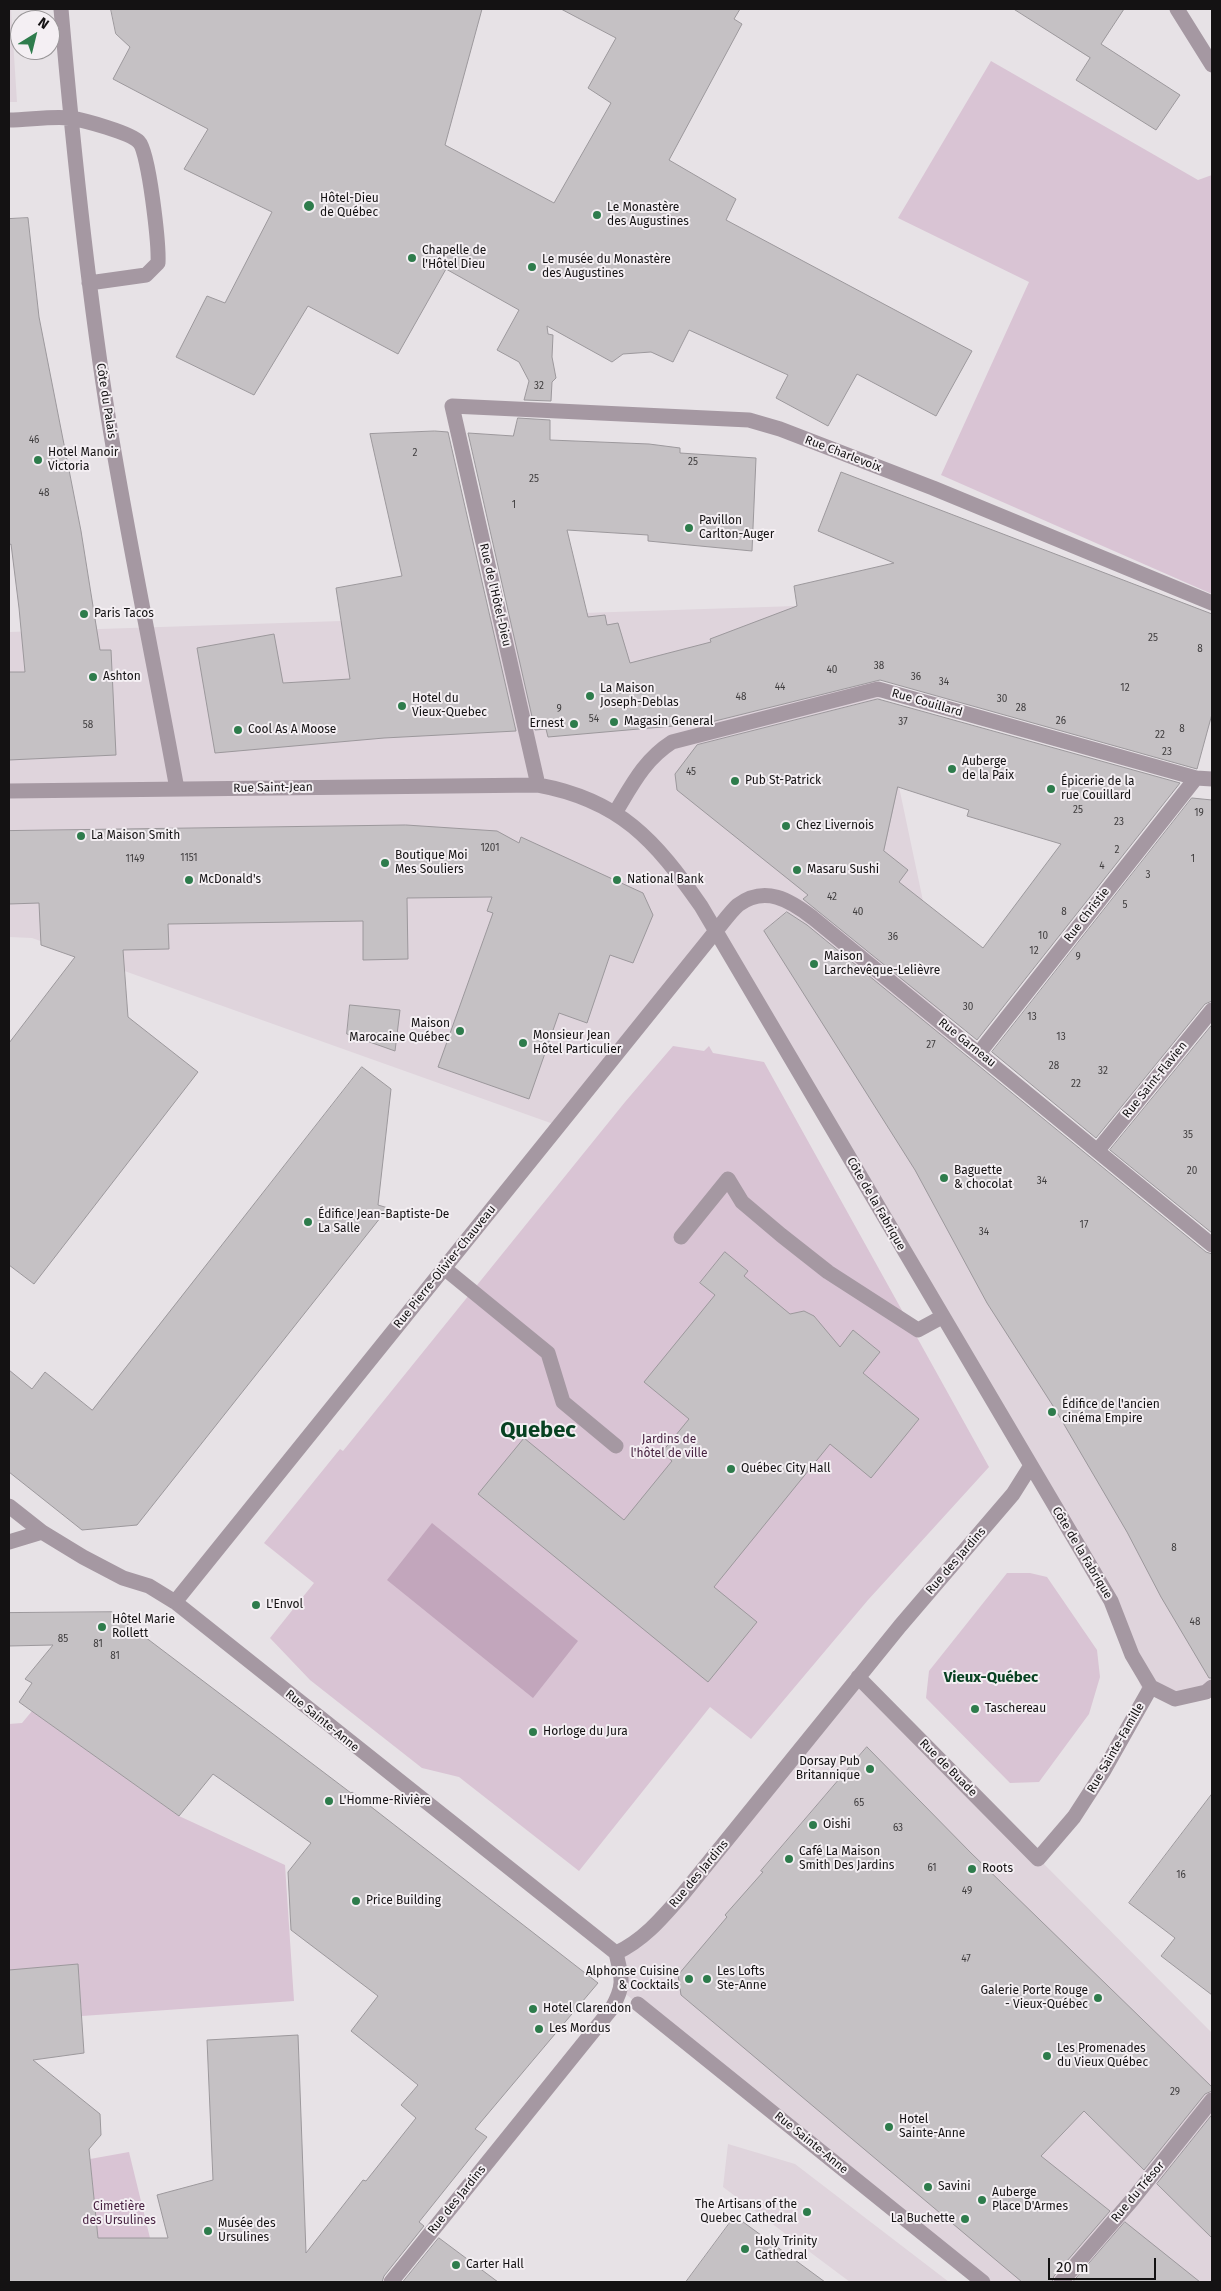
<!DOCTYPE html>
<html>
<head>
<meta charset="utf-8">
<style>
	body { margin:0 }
	#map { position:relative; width:1221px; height:2291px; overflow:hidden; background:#e7e2e6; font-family:"Fira Sans",sans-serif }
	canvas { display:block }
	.frame { position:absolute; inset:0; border:10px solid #141213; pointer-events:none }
	.north { position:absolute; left:10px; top:10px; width:50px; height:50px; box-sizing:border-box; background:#f4eff3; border:1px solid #9a9799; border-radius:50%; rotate:36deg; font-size:14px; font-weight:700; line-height:20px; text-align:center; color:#141213 }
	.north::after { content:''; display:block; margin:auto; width:18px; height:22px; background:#2e7c4c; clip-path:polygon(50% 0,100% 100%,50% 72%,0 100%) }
	.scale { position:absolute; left:1048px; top:2258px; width:108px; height:22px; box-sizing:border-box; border:2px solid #141213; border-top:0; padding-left:6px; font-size:15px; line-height:18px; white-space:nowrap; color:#141213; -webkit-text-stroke:4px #f4eff3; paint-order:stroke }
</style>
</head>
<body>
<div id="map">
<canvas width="1221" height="2291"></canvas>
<div class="frame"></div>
<div class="north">N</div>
<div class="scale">20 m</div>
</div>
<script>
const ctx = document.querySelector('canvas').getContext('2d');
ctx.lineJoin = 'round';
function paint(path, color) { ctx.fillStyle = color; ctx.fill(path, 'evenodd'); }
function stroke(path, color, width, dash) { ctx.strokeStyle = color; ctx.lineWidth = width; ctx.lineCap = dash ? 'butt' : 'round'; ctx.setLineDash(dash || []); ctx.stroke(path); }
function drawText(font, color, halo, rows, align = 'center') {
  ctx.font = font + ' "Fira Sans",sans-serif'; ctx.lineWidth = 4; ctx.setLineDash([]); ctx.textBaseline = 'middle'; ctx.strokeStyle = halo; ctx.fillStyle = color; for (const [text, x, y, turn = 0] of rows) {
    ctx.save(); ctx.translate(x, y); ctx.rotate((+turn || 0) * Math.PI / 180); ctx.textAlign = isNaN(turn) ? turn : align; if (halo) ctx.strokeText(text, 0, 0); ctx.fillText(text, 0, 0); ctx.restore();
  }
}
const built = new Path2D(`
	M9,9H11L17,102H9Z
	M856,604L878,687L954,1048L1212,1485V1687L1206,1692L1143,1693L1111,1601L716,933L559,1126L32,938L9,937V632Z
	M858,1677L1212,2033V2282H983L622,1991L616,1953L630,1946Z
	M728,2144L795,2164L949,2282H850L723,2187Z`);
const green = new Path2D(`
	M991,61L1198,180L1212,175V594L941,475L1029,282L898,218Z
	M673,1046L704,1051L709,1046L713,1053L764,1062L989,1467L868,1600L751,1739L710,1707L579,1871L459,1777L422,1768L310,1680L270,1638L314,1583L264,1543L340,1449L343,1451L625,1102Z
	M1007,1573H1030L1047,1577L1097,1650L1100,1677L1089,1714L1039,1782L1010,1783L926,1698L929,1671Z
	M32,1711L179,1816L285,1865L294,2001L82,2016L78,1971L9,1977V1724L22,1723Z
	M129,2152L150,2238H98L90,2159Z`);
const water = new Path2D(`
	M432,1523L578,1641L533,1698L387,1580Z`);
const building = new Path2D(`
	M111,9H482L445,145L554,203L611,103L588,88L616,38L561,9H740L734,19L742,24L669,160L736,199L726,220L972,351L936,416L857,374L828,426L776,398L788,375L689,330L673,362L651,352L623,354L612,362L547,326L548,334L553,335L552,357L556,378L552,382L551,401L524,400L529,381L519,362L497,350L519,310L446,269L398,354L308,306L254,395L176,357L207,296L225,303L272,212L184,169L208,129L113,79L130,47L116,34Z
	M1014,9H1124L1101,44L1180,95L1156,130L1076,80L1090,58Z
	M28,218L39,317L81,531L100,650H111L116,755L9,760V672H25L19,608L11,544L9,545V219Z
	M518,418L550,420V440L649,444L680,448V453L756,458L752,551L648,541V535L567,530L588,617L605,615L607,625L618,623L630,663L711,642L710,639L797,606L794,586L894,563L818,531L841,472L1212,614V714L1197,769L880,680L707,723L548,737L546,729L535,730L468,433L513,436Z
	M435,431L448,432L516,731L384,738L215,753L197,648L274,634L283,683L350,679L336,588L402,576L370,434Z
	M878,699L1180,783L977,1040L803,899L808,895L677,790L675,774L697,745ZM898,787L969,810L967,816L1061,844L983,948L899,882L908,870L884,851Z
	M1192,798L1212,800V1001L1205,1004L1096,1138L992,1052Z
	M406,825L497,831L519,843L521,837L643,893L653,915L633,963L610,955L587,1023L559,1013L529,1099L438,1067L493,913L487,911L492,897L407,898L408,959L363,960V921L168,924L169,949L123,950L128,1017L198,1072L34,1284L9,1265V1043L75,957L41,945L39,903L9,904V831Z
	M787,912L807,925L1206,1252L1212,1254V1678H1209L1161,1597L1127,1532L1055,1409L987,1303L915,1170L764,931Z
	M350,1005L400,1010L395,1051L347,1034Z
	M1212,1025V1233L1110,1150Z
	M362,1067L391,1089L378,1205L388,1208L137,1525L82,1530L9,1472V1370L32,1389L45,1372L92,1410Z
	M725,1252L748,1271L744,1276L790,1314L804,1311L814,1316L840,1347L853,1330L880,1352L863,1373L919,1419L871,1478L830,1444L714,1587L757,1622L708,1682L478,1494L524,1438L624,1520L672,1461L662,1452L689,1419L644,1382L715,1295L700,1283Z
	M112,1612L351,1793L352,1792L598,1983L475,2129L487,2137L419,2222L424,2226L384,2276L382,2282H9V1970L78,1964L84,2053L33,2060L100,2114L101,2135L89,2149L98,2238H168L157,2195L213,2180L207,2040L298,2035L306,2253L363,2180L366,2181L416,2118L401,2105L418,2085L351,2031L378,1996L291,1930L288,1872L311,1843L213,1774L179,1816L19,1702L32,1683L25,1679L53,1645L9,1646V1613Z
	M867,1747L971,1853L1212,2087V2091L1205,2094L1144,2170L1084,2111L1041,2156L1110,2211L1054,2276L1052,2282H1022L681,1995L678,1975L727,1917L725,1915L763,1872L761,1871Z
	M1212,1794V1995L1161,1956L1175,1938L1129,1903Z
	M1212,2115V2238L1157,2184Z
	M735,2216L825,2282H686Z
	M1125,2222L1200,2282H1073Z
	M439,2238L498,2282H403Z`);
const minor = new Path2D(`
	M61,9C73,147 87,285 109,422C129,545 155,667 177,789
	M1177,9L1212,65
	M9,120C28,120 51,116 70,118C84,120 131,133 139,142C149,152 159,245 158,263L146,275L89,283
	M538,785L452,406L749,420L780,429L933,488L1212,603
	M9,791L538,785C620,800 655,840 701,906L1111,1601L1132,1655L1151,1687
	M615,813C632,785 644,760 672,742L878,689L1196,778L1212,779
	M979,1053L1196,778
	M1098,1150L1212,1010
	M681,1237L728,1179L742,1202L781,1235L828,1272L918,1330L942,1317
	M444,1268L548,1353L563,1402L616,1446
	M9,1506L42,1532L83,1557L123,1578L149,1586L175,1602L616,1953
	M9,1542L42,1532
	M175,1602L715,932C722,924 730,912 738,905C765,885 790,900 813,918L1212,1245
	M858,1677L1038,1859L1074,1817L1103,1772L1151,1687
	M1151,1687L1175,1699L1206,1692L1212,1687
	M616,1953C644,1940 663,1917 683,1894L900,1626L1013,1494L1030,1467
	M638,2004L983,2282
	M391,2282L612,2008C625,1985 622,1978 616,1953
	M1061,2282L1132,2200L1212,2100`);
const markers = [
	[309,206,6,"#2e7c4c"],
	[597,215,5,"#2e7c4c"],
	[412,258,5,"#2e7c4c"],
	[532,267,5,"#2e7c4c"],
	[38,460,5,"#2e7c4c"],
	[689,528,5,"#2e7c4c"],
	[84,614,5,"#2e7c4c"],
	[93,677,5,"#2e7c4c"],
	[590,696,5,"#2e7c4c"],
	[402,706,5,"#2e7c4c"],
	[614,722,5,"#2e7c4c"],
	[574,724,5,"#2e7c4c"],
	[238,730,5,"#2e7c4c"],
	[952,769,5,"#2e7c4c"],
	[735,781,5,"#2e7c4c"],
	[1051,789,5,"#2e7c4c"],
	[786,826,5,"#2e7c4c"],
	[81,836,5,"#2e7c4c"],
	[385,863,5,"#2e7c4c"],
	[797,870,5,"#2e7c4c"],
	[189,880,5,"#2e7c4c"],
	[617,880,5,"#2e7c4c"],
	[814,964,5,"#2e7c4c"],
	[460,1031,5,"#2e7c4c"],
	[523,1043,5,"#2e7c4c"],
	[944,1178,5,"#2e7c4c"],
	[308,1222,5,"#2e7c4c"],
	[1052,1412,5,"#2e7c4c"],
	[731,1469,5,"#2e7c4c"],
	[256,1605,5,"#2e7c4c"],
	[102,1627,5,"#2e7c4c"],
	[975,1709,5,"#2e7c4c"],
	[533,1732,5,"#2e7c4c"],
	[870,1769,5,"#2e7c4c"],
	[329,1801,5,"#2e7c4c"],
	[813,1825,5,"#2e7c4c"],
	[789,1859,5,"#2e7c4c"],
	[972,1869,5,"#2e7c4c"],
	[356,1901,5,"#2e7c4c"],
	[689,1979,5,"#2e7c4c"],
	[707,1979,5,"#2e7c4c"],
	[1098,1998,5,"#2e7c4c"],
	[533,2009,5,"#2e7c4c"],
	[539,2029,5,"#2e7c4c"],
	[1047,2056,5,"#2e7c4c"],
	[889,2127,5,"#2e7c4c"],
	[928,2187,5,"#2e7c4c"],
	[982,2200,5,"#2e7c4c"],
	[807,2212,5,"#2e7c4c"],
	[965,2219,5,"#2e7c4c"],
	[208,2231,5,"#2e7c4c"],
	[745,2249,5,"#2e7c4c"],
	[456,2265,5,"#2e7c4c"]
];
const numberNames = [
	["32",539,386],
	["46",34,440],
	["2",415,453],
	["25",693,462],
	["25",534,479],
	["48",44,493],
	["1",514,505],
	["25",1153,638],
	["8",1200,649],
	["38",879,666],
	["40",832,670],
	["36",916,677],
	["34",944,682],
	["44",780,687],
	["12",1125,688],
	["48",741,697],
	["30",1002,699],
	["28",1021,708],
	["9",559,709],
	["54",594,719],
	["26",1061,721],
	["37",903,722],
	["58",88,725],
	["8",1182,729],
	["22",1160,735],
	["23",1167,752],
	["45",691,772],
	["25",1078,810],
	["19",1199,813],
	["23",1119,822],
	["1201",490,848],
	["2",1117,850],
	["1151",189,858],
	["1149",135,859],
	["1",1193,859],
	["4",1102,866],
	["3",1148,875],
	["42",832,897],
	["5",1125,905],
	["40",858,912],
	["8",1064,912],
	["10",1043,936],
	["36",893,937],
	["12",1034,951],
	["9",1078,957],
	["30",968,1007],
	["13",1032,1017],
	["13",1061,1037],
	["27",931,1045],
	["28",1054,1066],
	["32",1103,1071],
	["22",1076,1084],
	["35",1188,1135],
	["20",1192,1171],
	["34",1042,1181],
	["17",1084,1225],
	["34",984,1232],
	["8",1174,1548],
	["48",1195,1622],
	["85",63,1639],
	["81",98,1644],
	["81",115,1656],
	["65",859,1803],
	["63",898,1828],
	["61",932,1868],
	["16",1181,1875],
	["49",967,1891],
	["47",966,1959],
	["29",1175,2092]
];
const poiNames = [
	["Hôtel-Dieu",320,199],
	["de Québec",320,213],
	["Le Monastère",607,208],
	["des Augustines",607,222],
	["Chapelle de",422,251],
	["l'Hôtel Dieu",422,265],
	["Le musée du Monastère",542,260],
	["des Augustines",542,274],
	["Hotel Manoir",48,453],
	["Victoria",48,467],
	["Pavillon",699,521],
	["Carlton-Auger",699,535],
	["Paris Tacos",94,614],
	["Ashton",103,677],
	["La Maison",600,689],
	["Joseph-Deblas",600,703],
	["Hotel du",412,699],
	["Vieux-Quebec",412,713],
	["Magasin General",624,722],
	["Ernest",564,724,"right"],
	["Cool As A Moose",248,730],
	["Auberge",962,762],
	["de la Paix",962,776],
	["Pub St-Patrick",745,781],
	["Épicerie de la",1061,782],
	["rue Couillard",1061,796],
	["Chez Livernois",796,826],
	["La Maison Smith",91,836],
	["Boutique Moi",395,856],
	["Mes Souliers",395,870],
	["Masaru Sushi",807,870],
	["McDonald's",199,880],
	["National Bank",627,880],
	["Maison",824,957],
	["Larchevêque-Lelièvre",824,971],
	["Maison",450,1024,"right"],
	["Marocaine Québec",450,1038,"right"],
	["Monsieur Jean",533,1036],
	["Hôtel Particulier",533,1050],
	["Baguette",954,1171],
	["& chocolat",954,1185],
	["Édifice Jean-Baptiste-De",318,1215],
	["La Salle",318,1229],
	["Édifice de l'ancien",1062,1405],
	["cinéma Empire",1062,1419],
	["Québec City Hall",741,1469],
	["L'Envol",266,1605],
	["Hôtel Marie",112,1620],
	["Rollett",112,1634],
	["Taschereau",985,1709],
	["Horloge du Jura",543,1732],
	["Dorsay Pub",860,1762,"right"],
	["Britannique",860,1776,"right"],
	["L'Homme-Rivière",339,1801],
	["Oishi",823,1825],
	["Café La Maison",799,1852],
	["Smith Des Jardins",799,1866],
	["Roots",982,1869],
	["Price Building",366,1901],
	["Alphonse Cuisine",679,1972,"right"],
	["& Cocktails",679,1986,"right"],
	["Les Lofts",717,1972],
	["Ste-Anne",717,1986],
	["Galerie Porte Rouge",1088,1991,"right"],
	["- Vieux-Québec",1088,2005,"right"],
	["Hotel Clarendon",543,2009],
	["Les Mordus",549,2029],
	["Les Promenades",1057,2049],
	["du Vieux Québec",1057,2063],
	["Hotel",899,2120],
	["Sainte-Anne",899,2134],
	["Savini",938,2187],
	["Auberge",992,2193],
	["Place D'Armes",992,2207],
	["The Artisans of the",797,2205,"right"],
	["Quebec Cathedral",797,2219,"right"],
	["La Buchette",955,2219,"right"],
	["Musée des",218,2224],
	["Ursulines",218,2238],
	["Holy Trinity",755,2242],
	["Cathedral",755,2256],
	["Carter Hall",466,2265]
];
const streetNames = [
	["Côte du Palais",106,401,81],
	["Rue Charlevoix",843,454,21],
	["Rue de l'Hôtel-Dieu",495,595,77],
	["Rue Couillard",927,703,16],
	["Rue Saint-Jean",273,788,-1],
	["Rue Christie",1087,915,-52],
	["Rue Garneau",967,1043,39],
	["Rue Saint-Flavien",1155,1080,-51],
	["Côte de la Fabrique",876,1204,60],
	["Rue Pierre-Olivier-Chauveau",445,1267,-51],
	["Côte de la Fabrique",1082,1553,59],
	["Rue des Jardins",956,1561,-49],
	["Rue Sainte-Anne",322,1721,39],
	["Rue Sainte-Famille",1116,1748,-60],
	["Rue de Buade",948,1768,45],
	["Rue des Jardins",699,1874,-50],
	["Rue Sainte-Anne",811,2143,39],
	["Rue du Trésor",1138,2192,-50],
	["Rue des Jardins",457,2200,-51]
];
const parkNames = [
	["Jardins de",669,1440],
	["l'hôtel de ville",669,1454],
	["Cimetière",119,2207],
	["des Ursulines",119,2221]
];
const quarterNames = [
	["Vieux-Québec",991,1678]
];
const townNames = [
	["Quebec",538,1431]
];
paint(built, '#dfd4dc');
paint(green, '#d9c4d4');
paint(water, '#c2a6bc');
paint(building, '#c5c1c4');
stroke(building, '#9c989c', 1);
stroke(minor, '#a598a2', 15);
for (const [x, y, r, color] of markers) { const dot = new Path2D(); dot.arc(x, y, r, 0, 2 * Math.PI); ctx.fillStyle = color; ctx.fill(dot); stroke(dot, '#f4eff3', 2); }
drawText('10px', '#403e3f', null, numberNames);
drawText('12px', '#141213', '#f4eff3', poiNames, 'left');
drawText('12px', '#141213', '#f4eff3', streetNames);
drawText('12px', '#441f3e', '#f4eff3', parkNames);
drawText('bold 15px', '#074121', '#f4eff3', quarterNames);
drawText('bold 22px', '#074121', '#f4eff3', townNames);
</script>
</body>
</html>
